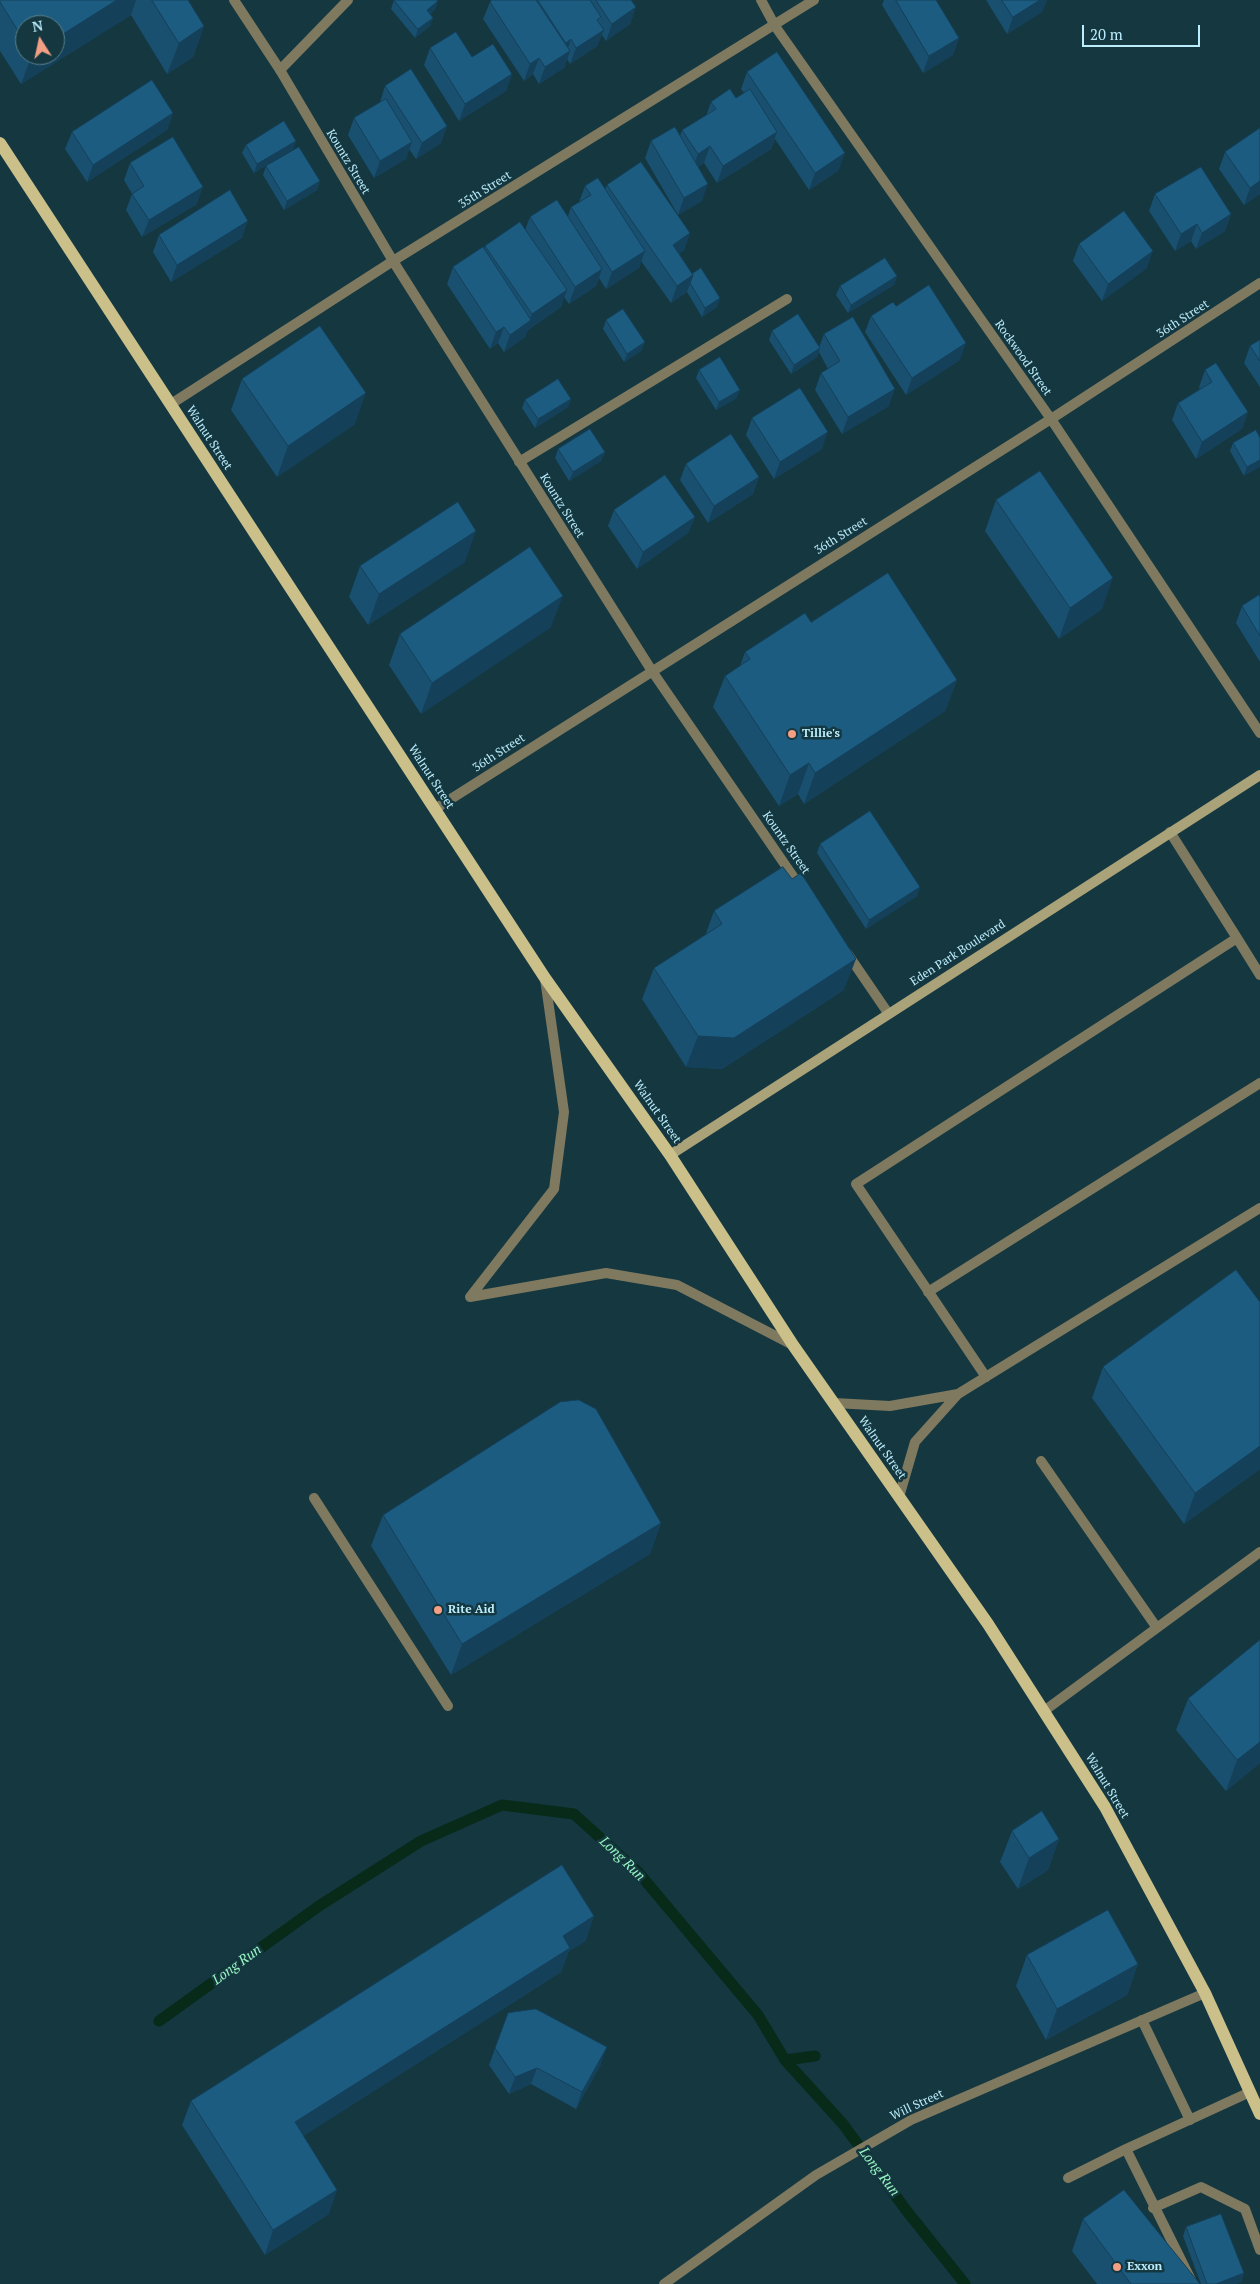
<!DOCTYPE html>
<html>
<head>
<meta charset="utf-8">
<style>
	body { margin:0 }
	#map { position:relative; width:1260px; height:2284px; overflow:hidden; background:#143740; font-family:"PT Serif",serif }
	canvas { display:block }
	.north { position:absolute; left:15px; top:15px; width:50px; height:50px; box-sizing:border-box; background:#143740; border:1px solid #57808b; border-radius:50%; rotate:350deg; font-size:14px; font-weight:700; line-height:20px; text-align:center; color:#bcedfc }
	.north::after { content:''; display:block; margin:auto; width:18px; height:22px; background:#f39f84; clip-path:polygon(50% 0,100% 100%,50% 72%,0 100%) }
	.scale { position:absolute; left:1082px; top:25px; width:118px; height:22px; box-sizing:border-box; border:2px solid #bcedfc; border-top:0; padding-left:6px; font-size:15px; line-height:18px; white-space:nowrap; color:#bcedfc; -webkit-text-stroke:4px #143740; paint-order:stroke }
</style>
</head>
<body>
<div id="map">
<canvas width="1260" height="2284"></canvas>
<div class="north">N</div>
<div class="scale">20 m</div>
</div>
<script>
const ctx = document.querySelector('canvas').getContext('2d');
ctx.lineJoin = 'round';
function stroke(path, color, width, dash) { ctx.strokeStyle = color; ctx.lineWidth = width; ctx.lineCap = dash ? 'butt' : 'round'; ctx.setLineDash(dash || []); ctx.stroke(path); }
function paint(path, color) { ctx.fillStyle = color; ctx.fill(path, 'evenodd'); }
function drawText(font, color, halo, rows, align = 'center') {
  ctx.font = font + ' "PT Serif",serif'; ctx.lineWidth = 5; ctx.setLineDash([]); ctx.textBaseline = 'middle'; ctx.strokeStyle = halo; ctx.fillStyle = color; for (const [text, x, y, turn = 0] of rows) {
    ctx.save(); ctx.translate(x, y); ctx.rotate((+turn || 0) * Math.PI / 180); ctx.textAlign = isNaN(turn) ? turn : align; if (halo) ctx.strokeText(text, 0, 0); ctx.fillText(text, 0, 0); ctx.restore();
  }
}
const stream = new Path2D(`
	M159,2021L319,1906L421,1841L502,1805L574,1814L638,1872L758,2015L785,2060L843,2124L906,2210L965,2284
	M785,2060L815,2056`);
const lane = new Path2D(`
	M280,70L348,0
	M519,462L787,299
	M1237,938L1260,975
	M928,1292L1260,1083
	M470,1297L554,1189L564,1112L545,979
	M470,1297L606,1273L677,1285L793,1345
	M986,1377L856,1184L1237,938L1170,832
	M834,1403L890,1406L958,1394
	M1041,1461L1157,1628
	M899,1497L915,1442L958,1394L1260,1208
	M314,1498L448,1706
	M1044,1711L1260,1552
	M1142,2020L1190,2120
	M1068,2178L1126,2149
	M1153,2208L1201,2187L1245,2209L1260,2250
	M1193,2284L1126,2149L1250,2092`);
const street = new Path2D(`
	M234,0L280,70L393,261L652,671L801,888
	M761,0L775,26L1051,419L1260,733
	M171,404L393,261L814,0
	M435,809L1051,419L1260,283
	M847,953L888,1013
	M664,2284L816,2175L911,2120L1205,1993`);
const secondary = new Path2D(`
	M670,1155L1260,775`);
const primary = new Path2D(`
	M0,143L545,978L670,1155L793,1345L988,1624L1105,1807L1205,1993L1260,2114`);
const wall = new Path2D(`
	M0,0H188L204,26L193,57L167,74L131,15L21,84L0,51ZM25,25L55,55H25Z
	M394,0L438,1L435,9L430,14L433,18L430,26L415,38L391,9Z
	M492,0H631L636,7L630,24L606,41L602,35L597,46L570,64L567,59L564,68L539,84L533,74L524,81L483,19L490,2Z
	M884,0H936L959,38L953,55L923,73L882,5Z
	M986,0H1047L1042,12L1007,34Z
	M430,48L472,57L512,74L506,91L459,121L424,65Z
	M747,72L839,170L809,190L775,139L771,149L717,183L704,163L698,167L702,201L678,215L645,158L651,141L680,136L682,130L706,116L711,102L736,98L744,93L741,89Z
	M385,86L447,126L441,143L416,159L409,149L406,159L374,178L348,135L354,118L380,102Z
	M173,113L167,130L87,182L65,149L72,132Z
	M296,141L293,149L254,173L242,153L246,145Z
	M1225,152L1260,194L1244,205L1219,169Z
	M130,163L197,204L142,237L126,210L132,194L124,180Z
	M266,166L320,181L317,190L284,210L263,175Z
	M607,185L690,233L684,250L679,254L692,274L720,298L717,307L702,317L687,292L671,303L641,261L639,268L606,289L599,278L596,286L569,304L564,297L561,307L528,330L525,337L504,352L498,343L490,349L447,284L453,267L484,249L485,246L525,230L530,217L568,216L571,207L579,202L585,186L605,189Z
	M1155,194L1231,214L1225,231L1196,249L1191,241L1175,251L1149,211Z
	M159,235L242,238L171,282L153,252Z
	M1079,244L1147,268L1102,301L1073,261Z
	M897,276L894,285L848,313L836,295L840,286Z
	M896,306L960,360L906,395L865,332L871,316Z
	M606,320L645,342L641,351L624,362L603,329Z
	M772,331L819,347L824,334L889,406L842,434L815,390L821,373L828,369L819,352L817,357L791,374L769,340Z
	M1260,340V387L1244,363L1250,346Z
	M699,370L737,398L716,410L696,378Z
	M1205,370L1248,412L1242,429L1196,459L1172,420L1178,403L1200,389L1199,387Z
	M242,379L355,424L277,477L231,410Z
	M571,399L568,407L535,428L522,408L525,400Z
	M752,418L822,449L774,479L746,435Z
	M1260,438L1244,476L1230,451L1233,443Z
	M558,449L605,452L601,461L569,481L555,458Z
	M686,464L759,477L753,494L708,523L680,480Z
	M996,500L1102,609L1059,639L985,531Z
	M614,510L695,517L688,533L637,569L608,526Z
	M465,562L368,625L349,597L360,566Z
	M1260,597V662L1236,623L1242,606Z
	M811,622L957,680L945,711L804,804L798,794L779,806L713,707L725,676L740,666L745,652Z
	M551,627L421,714L389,665L400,634Z
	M820,844L920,887L917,896L866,929L817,853Z
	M714,911L844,990L722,1069L686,1067L642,999L654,968L705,936Z
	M1260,1302V1469L1184,1524L1092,1398L1103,1367Z
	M383,1515L661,1523L650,1554L451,1675L371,1546Z
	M1260,1640V1763L1226,1791L1176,1730L1188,1699Z
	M1012,1831L1059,1839L1048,1870L1018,1889L1000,1862Z
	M586,1941L569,1951L561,1972L303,2136L329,2214L265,2255L182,2125L191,2101Z
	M1027,1955L1138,1964L1127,1995L1046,2040L1016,1986Z
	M508,2013L601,2064L576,2109L531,2084L509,2094L489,2065Z
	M1083,2219L1200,2284H1097L1072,2251Z
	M1186,2227L1244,2273L1241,2282L1235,2284H1201L1183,2236Z`);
const shadedWall = new Path2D(`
	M117,0H136L131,15L21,84L32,55H55V39Z
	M1040,0H1047L1042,12L1007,34L1013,17Z
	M438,1L435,9L423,19L427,10Z
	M636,7L630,24L606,41L612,24Z
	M433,18L430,26L415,38L418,29Z
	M204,26L193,57L167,74L179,43Z
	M604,30L597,46L570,64L576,48Z
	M959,38L953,55L923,73L929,56Z
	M571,39L566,54L570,51L564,68L539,84L545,67L561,56L566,43Z
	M539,58L533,74L524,81L530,64Z
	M512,74L506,91L459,121L465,104Z
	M173,113L167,130L87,182L93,165Z
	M447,126L441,143L416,159L422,143Z
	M777,132L771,149L717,183L723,166Z
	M296,141L293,149L254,173L257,164Z
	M412,142L406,159L374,178L380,161Z
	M710,146L704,163L692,171L698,154Z
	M845,153L839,170L809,190L815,173Z
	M320,181L317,190L284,210L287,201Z
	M1260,181V194L1244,205L1250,188Z
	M708,184L702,201L678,215L684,198Z
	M203,187L197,204L142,237L149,220Z
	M1231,214L1225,231L1196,249L1202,233Z
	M248,221L242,238L171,282L177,265Z
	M1197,224L1191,241L1175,251L1181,234Z
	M690,233L684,250L667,262L673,245Z
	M645,251L639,268L606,289L612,272Z
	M1153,251L1147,268L1102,301L1108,284Z
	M602,269L596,286L569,304L575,287Z
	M693,275L687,292L671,303L677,286Z
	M897,276L894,285L848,313L851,305Z
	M567,290L561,307L528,330L525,337L504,352L510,335L529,322L532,314Z
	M720,298L717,307L702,317L705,308Z
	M504,327L498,343L490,349L496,332Z
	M645,342L641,351L624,362L627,354Z
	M966,343L960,360L906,395L912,378Z
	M820,348L817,357L791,374L794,365Z
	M895,389L889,406L842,434L848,417Z
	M740,390L737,398L716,410L719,402Z
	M366,393L355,424L277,477L288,446Z
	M571,399L568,407L535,428L538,419Z
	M1248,412L1242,429L1196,459L1202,442Z
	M828,432L822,449L774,479L780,462Z
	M605,452L601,461L569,481L573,472Z
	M1260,460V467L1244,476L1247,467Z
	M759,477L753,494L708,523L714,506Z
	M695,517L688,533L637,569L643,552Z
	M476,531L465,562L368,625L379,594Z
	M1113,578L1102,609L1059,639L1070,608Z
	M563,596L551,627L421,714L432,683Z
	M957,680L945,711L804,804L815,773Z
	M809,763L798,794L779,806L790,775Z
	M920,887L917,896L866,929L869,920Z
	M856,959L844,990L722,1069L686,1067L698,1036Z
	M1260,1446V1469L1184,1524L1195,1493Z
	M661,1523L650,1554L451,1675L462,1644Z
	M1260,1742V1763L1226,1791L1237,1760Z
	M1059,1839L1048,1870L1018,1889L1029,1858Z
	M594,1916L586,1941L569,1951L561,1972L286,2147L295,2122L563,1936Z
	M1138,1964L1127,1995L1046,2040L1057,2009Z
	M607,2047L601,2064L576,2109L582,2092Z
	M537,2068L531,2084L509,2094L515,2077Z
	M337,2190L329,2214L265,2255L273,2230Z
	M1244,2273L1241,2282L1235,2284H1216Z`);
const building = new Path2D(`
	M0,0H117L55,39V25H25V42L0,2Z
	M152,0H188L204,26L179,43Z
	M394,0H437L438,1L427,10L433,18L418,29Z
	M492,0H536L570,51L545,67L539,58L530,64L490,2Z
	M538,0H590L601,17L597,20L604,30L576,48L571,39L566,43Z
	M596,0H631L636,7L612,24Z
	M896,0H936L959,38L929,56Z
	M1002,0H1040L1013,17Z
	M456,32L472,57L493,44L512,74L465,104L430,48Z
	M777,52L845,153L815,173L747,72Z
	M411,69L447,126L422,143L385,86Z
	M152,80L173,113L93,165L72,132Z
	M730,89L736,98L750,89L777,132L723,166L710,146L698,154L682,130L716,109L711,102Z
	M386,99L412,142L380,161L354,118Z
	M284,121L296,141L257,164L246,145Z
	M675,127L708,184L684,198L651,141Z
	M1260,128V181L1250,188L1225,152Z
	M173,137L203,187L149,220L132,194L144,186L130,163Z
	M299,147L320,181L287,201L266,166Z
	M641,162L690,233L673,245L693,275L677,286L607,185Z
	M1201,167L1231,214L1202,233L1197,224L1181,234L1155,194Z
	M598,178L645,251L612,272L571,207L591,195L585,186Z
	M230,190L248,221L177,265L159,235Z
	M557,200L602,269L575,287L530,217Z
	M1124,211L1153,251L1108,284L1079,244Z
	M520,222L567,290L532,314L485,246Z
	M483,247L531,320L510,335L504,327L496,332L453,267Z
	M885,258L897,276L851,305L840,286Z
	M701,268L720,298L705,308L690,283L693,275L692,274Z
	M929,285L966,343L912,378L871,316L893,302L896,306Z
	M623,309L645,342L627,354L606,320Z
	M798,314L820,348L794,365L772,331Z
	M853,317L895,389L848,417L821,373L840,361L824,334Z
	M320,326L366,393L288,446L242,379Z
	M1260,340V361L1250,346Z
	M720,357L740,390L719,402L699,370Z
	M1216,363L1248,412L1202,442L1178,403L1212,382L1205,370Z
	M558,379L571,399L538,419L525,400Z
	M800,388L828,432L780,462L752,418Z
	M590,429L605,452L573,472L558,449Z
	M1256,430L1260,438V460L1247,467L1233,443Z
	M731,434L759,477L714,506L686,464Z
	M1040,471L1113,578L1070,608L996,500Z
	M665,475L695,517L643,552L614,510Z
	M458,502L476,531L379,594L360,566Z
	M530,547L563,596L432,683L400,634Z
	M888,573L957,680L815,773L809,763L790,775L725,676L750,659L745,652L805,613L811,622Z
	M1259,595L1260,597V636L1242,606Z
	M870,811L920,887L869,920L820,844Z
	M783,867L792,879L801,873L856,959L734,1038L698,1036L654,968L722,924L714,911Z
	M1236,1270L1260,1302V1446L1195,1493L1103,1367Z
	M579,1400L596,1409L661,1523L462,1644L383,1515L560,1402Z
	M1260,1640V1742L1237,1760L1188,1699Z
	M1042,1811L1059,1839L1029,1858L1012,1831Z
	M562,1865L594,1916L563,1936L570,1948L295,2122L337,2190L273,2230L191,2101Z
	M1108,1910L1138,1964L1057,2009L1027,1955Z
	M536,2009L607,2047L582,2092L537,2068L515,2077L495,2048L508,2013Z
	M1124,2190L1200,2284H1131L1083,2219Z
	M1221,2214L1244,2273L1216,2284H1207L1186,2227Z`);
const markers = [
	[792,734,5,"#f39f84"],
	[438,1610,5,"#f39f84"],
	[1117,2267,5,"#f39f84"]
];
const streetNames = [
	["Kountz Street",348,162,59],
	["35th Street",485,190,-32],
	["36th Street",1183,319,-33],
	["Rockwood Street",1023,358,55],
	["Walnut Street",209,438,57],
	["Kountz Street",562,506,58],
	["36th Street",841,536,-32],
	["36th Street",499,753,-33],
	["Walnut Street",431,777,57],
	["Kountz Street",786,843,55],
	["Eden Park Boulevard",958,953,-33],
	["Walnut Street",657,1112,55],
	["Walnut Street",882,1448,55],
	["Walnut Street",1107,1786,59],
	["Will Street",917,2105,-25]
];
const poiNames = [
	["Tillie's",802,734],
	["Rite Aid",448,1610],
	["Exxon",1127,2267]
];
const waterNames = [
	["Long Run",622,1859,44],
	["Long Run",237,1965,-36],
	["Long Run",879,2172,53]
];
stroke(stream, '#072a19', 11);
stroke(lane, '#7e795f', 10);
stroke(street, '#7e795f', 10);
stroke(secondary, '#aaa278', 10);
stroke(primary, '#cbc08a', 12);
paint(wall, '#194f6f');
paint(shadedWall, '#14405a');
paint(building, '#1d5c81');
stroke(building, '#14405a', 1);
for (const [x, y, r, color] of markers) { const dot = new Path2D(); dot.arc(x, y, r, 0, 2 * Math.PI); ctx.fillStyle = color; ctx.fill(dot); stroke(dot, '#143740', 2); }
drawText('12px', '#bcedfc', '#143740', streetNames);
drawText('bold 12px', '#bcedfc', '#143740', poiNames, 'left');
drawText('italic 14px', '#99f6c2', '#143740', waterNames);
</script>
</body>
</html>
